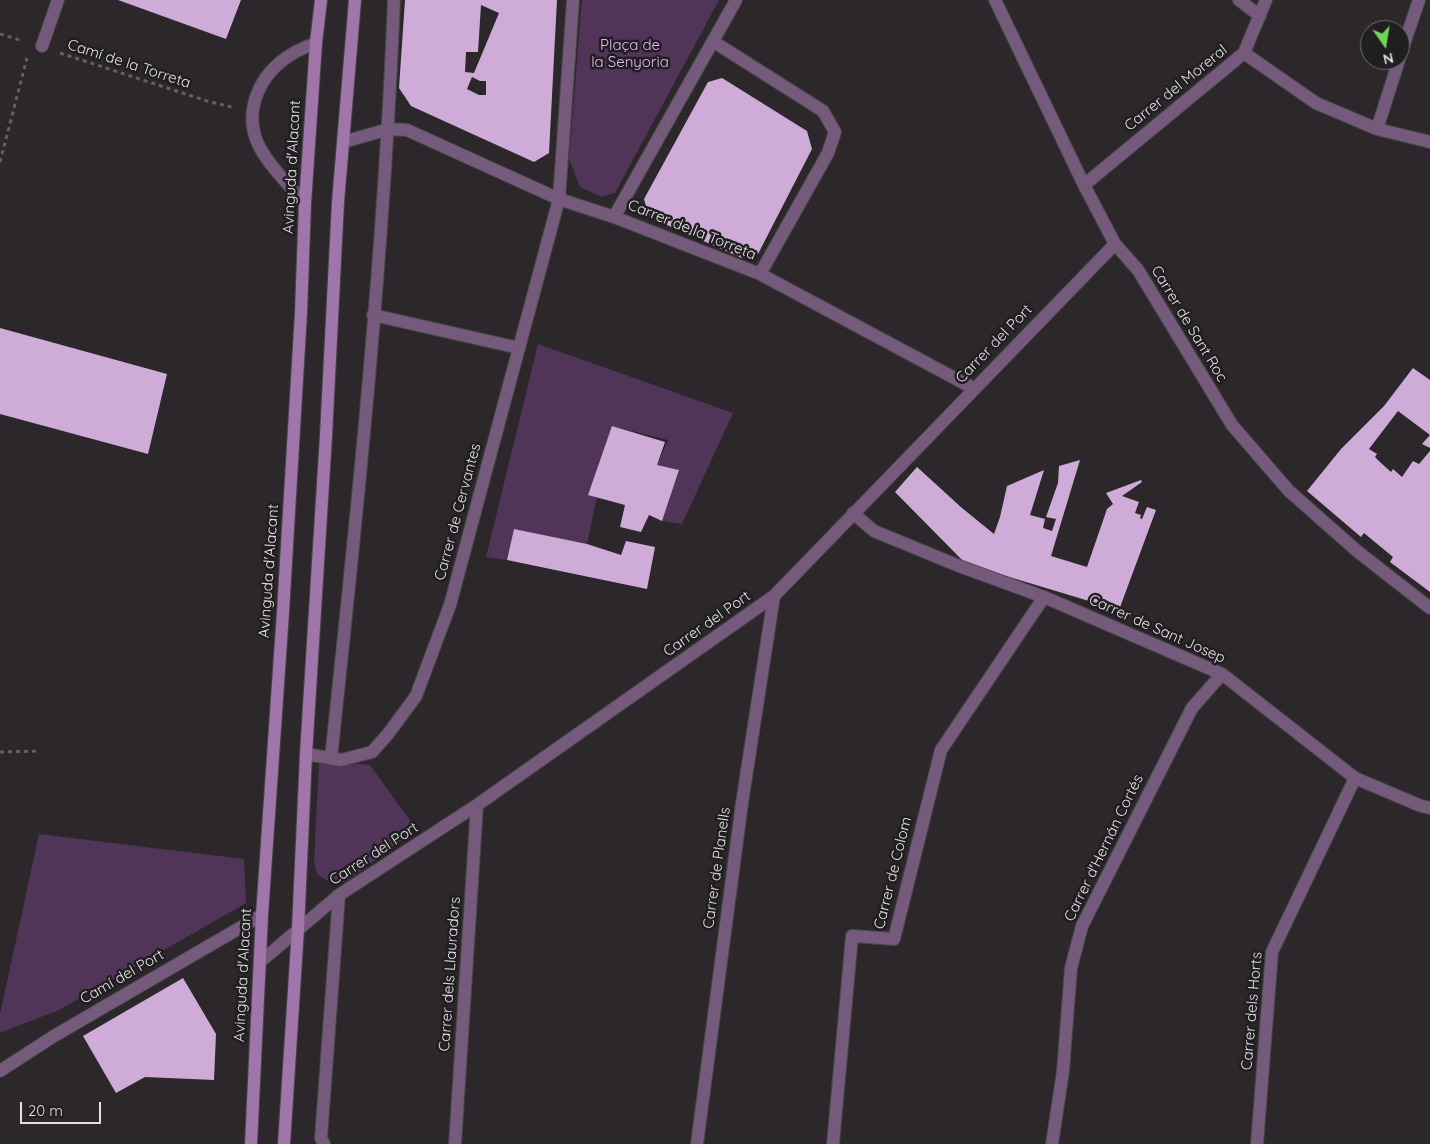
<!DOCTYPE html>
<html>
<head>
<meta charset="utf-8">
<style>
	body { margin:0 }
	#map { position:relative; width:1430px; height:1144px; overflow:hidden; background:#2b272b; font-family:Quicksand,sans-serif }
	canvas { display:block }
	.north { position:absolute; left:1360px; top:20px; width:50px; height:50px; box-sizing:border-box; background:#211e22; border:1px solid #6e6c6f; border-radius:50%; rotate:167deg; font-size:14px; font-weight:700; line-height:20px; text-align:center; color:#e2e0e2 }
	.north::after { content:''; display:block; margin:auto; width:18px; height:22px; background:#74d25c; clip-path:polygon(50% 0,100% 100%,50% 72%,0 100%) }
	.scale { position:absolute; left:20px; top:1102px; width:81px; height:22px; box-sizing:border-box; border:2px solid #e2e0e2; border-top:0; padding-left:6px; font-size:15px; line-height:18px; white-space:nowrap; color:#e2e0e2; -webkit-text-stroke:4px #211e22; paint-order:stroke }
</style>
</head>
<body>
<div id="map">
<canvas width="1430" height="1144"></canvas>
<div class="north">N</div>
<div class="scale">20 m</div>
</div>
<script>
const ctx = document.querySelector('canvas').getContext('2d');
ctx.lineJoin = 'round';
function paint(path, color) { ctx.fillStyle = color; ctx.fill(path, 'evenodd'); }
function stroke(path, color, width, dash) { ctx.strokeStyle = color; ctx.lineWidth = width; ctx.lineCap = dash ? 'butt' : 'round'; ctx.setLineDash(dash || []); ctx.stroke(path); }
function drawText(font, color, halo, rows, align = 'center') {
  ctx.font = font + ' Quicksand,sans-serif'; ctx.lineWidth = 5; ctx.setLineDash([]); ctx.textBaseline = 'middle'; ctx.strokeStyle = halo; ctx.fillStyle = color; for (const [text, x, y, turn = 0] of rows) {
    ctx.save(); ctx.translate(x, y); ctx.rotate((+turn || 0) * Math.PI / 180); ctx.textAlign = isNaN(turn) ? turn : align; if (halo) ctx.strokeText(text, 0, 0); ctx.fillText(text, 0, 0); ctx.restore();
  }
}
const green = new Path2D(`
	M582,0H719L615,193L602,197L580,187L569,159Z
	M538,344L733,413L682,524L662,521L679,470L657,465L668,440L612,426L587,544L514,530L507,560L486,557Z
	M319,760L370,765L416,829L347,881L333,884L318,875L314,864Z
	M39,834L244,859L246,903L59,1010L0,1033V1014Z`);
const building = new Path2D(`
	M118,0H241L226,39Z
	M405,0H557L549,153L534,162L411,106L399,88ZM481,5L499,13L474,73L465,72L466,52H478ZM472,77L480,81H486V95H479L467,89Z
	M722,78L807,131L812,149L758,254L742,258L649,217L644,199L708,82Z
	M0,328L167,374L148,454L0,414Z
	M1413,368L1430,380V448L1422,444L1430,435L1398,411L1369,449L1377,454L1375,457L1381,463L1391,472L1393,469L1402,477L1413,461L1419,464L1430,451V592L1390,562L1393,557L1364,533L1361,537L1307,491L1341,449L1384,406Z
	M612,426L665,442L657,465L679,470L662,521L649,515L641,532L620,527L625,505L588,495Z
	M1080,460L1051,556L1087,567L1107,509L1113,504L1106,493L1141,480L1142,482L1122,496L1139,502L1135,513L1141,515L1140,518L1142,519L1147,507L1156,510L1119,610L966,564L895,492L917,467L962,508L994,534L1000,517L1007,486L1044,470L1030,515L1045,519L1043,528L1052,531L1056,519L1046,517L1058,483L1059,466Z
	M514,529L587,544L621,555L626,541L655,547L647,589L507,560Z
	M183,978L216,1034L214,1080L145,1077L116,1093L83,1036Z`);
const path = new Path2D(`
	M0,34L23,41
	M60,53L207,101L235,108
	M0,162L27,58
	M0,752L39,751`);
const lane = new Path2D(`
	M42,46L58,0
	M343,142L389,129
	M305,203C289,185 270,167 259,146C242,111 260,73 292,54C300,49 308,46 316,43
	M373,315L519,348`);
const street = new Path2D(`
	M995,0L1084,185L1115,244L1138,270L1232,425L1289,491L1357,551L1430,608
	M1239,0L1260,16
	M714,42L823,111L835,132L828,153L760,274
	M1244,53L1316,103L1377,129L1430,142
	M1400,56L1419,0
	M389,129L407,130L559,199L614,217L760,274L973,388
	M1377,129L1399,60
	M1084,185L1244,53L1266,0
	M614,217L736,0
	M853,513L874,531L959,566L1044,597L1222,674L1355,778L1421,806L1430,808
	M306,754L341,760L372,752L388,734L416,696L450,605L559,199L573,0
	M331,758C358,506 384,253 394,0
	M260,962L339,895L477,805L774,596L1115,244
	M0,1071L54,1036L262,915
	M324,1144L321,1138L339,895
	M455,1144L477,805
	M697,1144L742,803L774,596
	M833,1144L852,936L894,939L941,750L1044,597
	M1052,1144L1063,1071L1071,968L1082,926L1192,708L1222,674
	M1257,1144L1272,952L1355,778`);
const secondary = new Path2D(`
	M251,1144L262,915L283,612L301,313L305,203L316,43L321,0
	M284,1144L298,929L306,754L326,436L338,202L355,0`);
const parkNames = [
	["Plaça de",630,45],
	["la Senyoria",630,62]
];
const streetNames = [
	["Camí de la Torreta",129,64,18],
	["Carrer del Moreral",1176,88,-39],
	["Avinguda d'Alacant",292,167,-87],
	["Carrer de la Torreta",692,230,22],
	["Carrer de Sant Roc",1189,324,59],
	["Carrer del Port",994,344,-46],
	["Carrer de Cervantes",458,512,-75],
	["Avinguda d'Alacant",269,571,-86],
	["Carrer del Port",707,624,-35],
	["Carrer de Sant Josep",1157,629,24],
	["Carrer d'Hernán Cortés",1104,848,-64],
	["Carrer del Port",374,854,-33],
	["Carrer de Planells",717,868,-82],
	["Carrer de Colom",893,873,-76],
	["Carrer dels Llauradors",450,974,-86],
	["Avinguda d'Alacant",243,975,-87],
	["Camí del Port",122,977,-30],
	["Carrer dels Horts",1252,1011,-85]
];
paint(green, '#513558');
paint(building, '#cfabd8');
stroke(lane, '#484548', 14);
stroke(street, '#484548', 14);
stroke(secondary, '#484548', 14);
stroke(path, '#635f63', 3, [4, 4]);
stroke(lane, '#755a7b', 12);
stroke(street, '#755a7b', 12);
stroke(secondary, '#9f75aa', 12);
drawText('15px', '#ebb7f7', '#211e22', parkNames);
drawText('15px', '#e2e0e2', '#211e22', streetNames);
</script>
</body>
</html>
